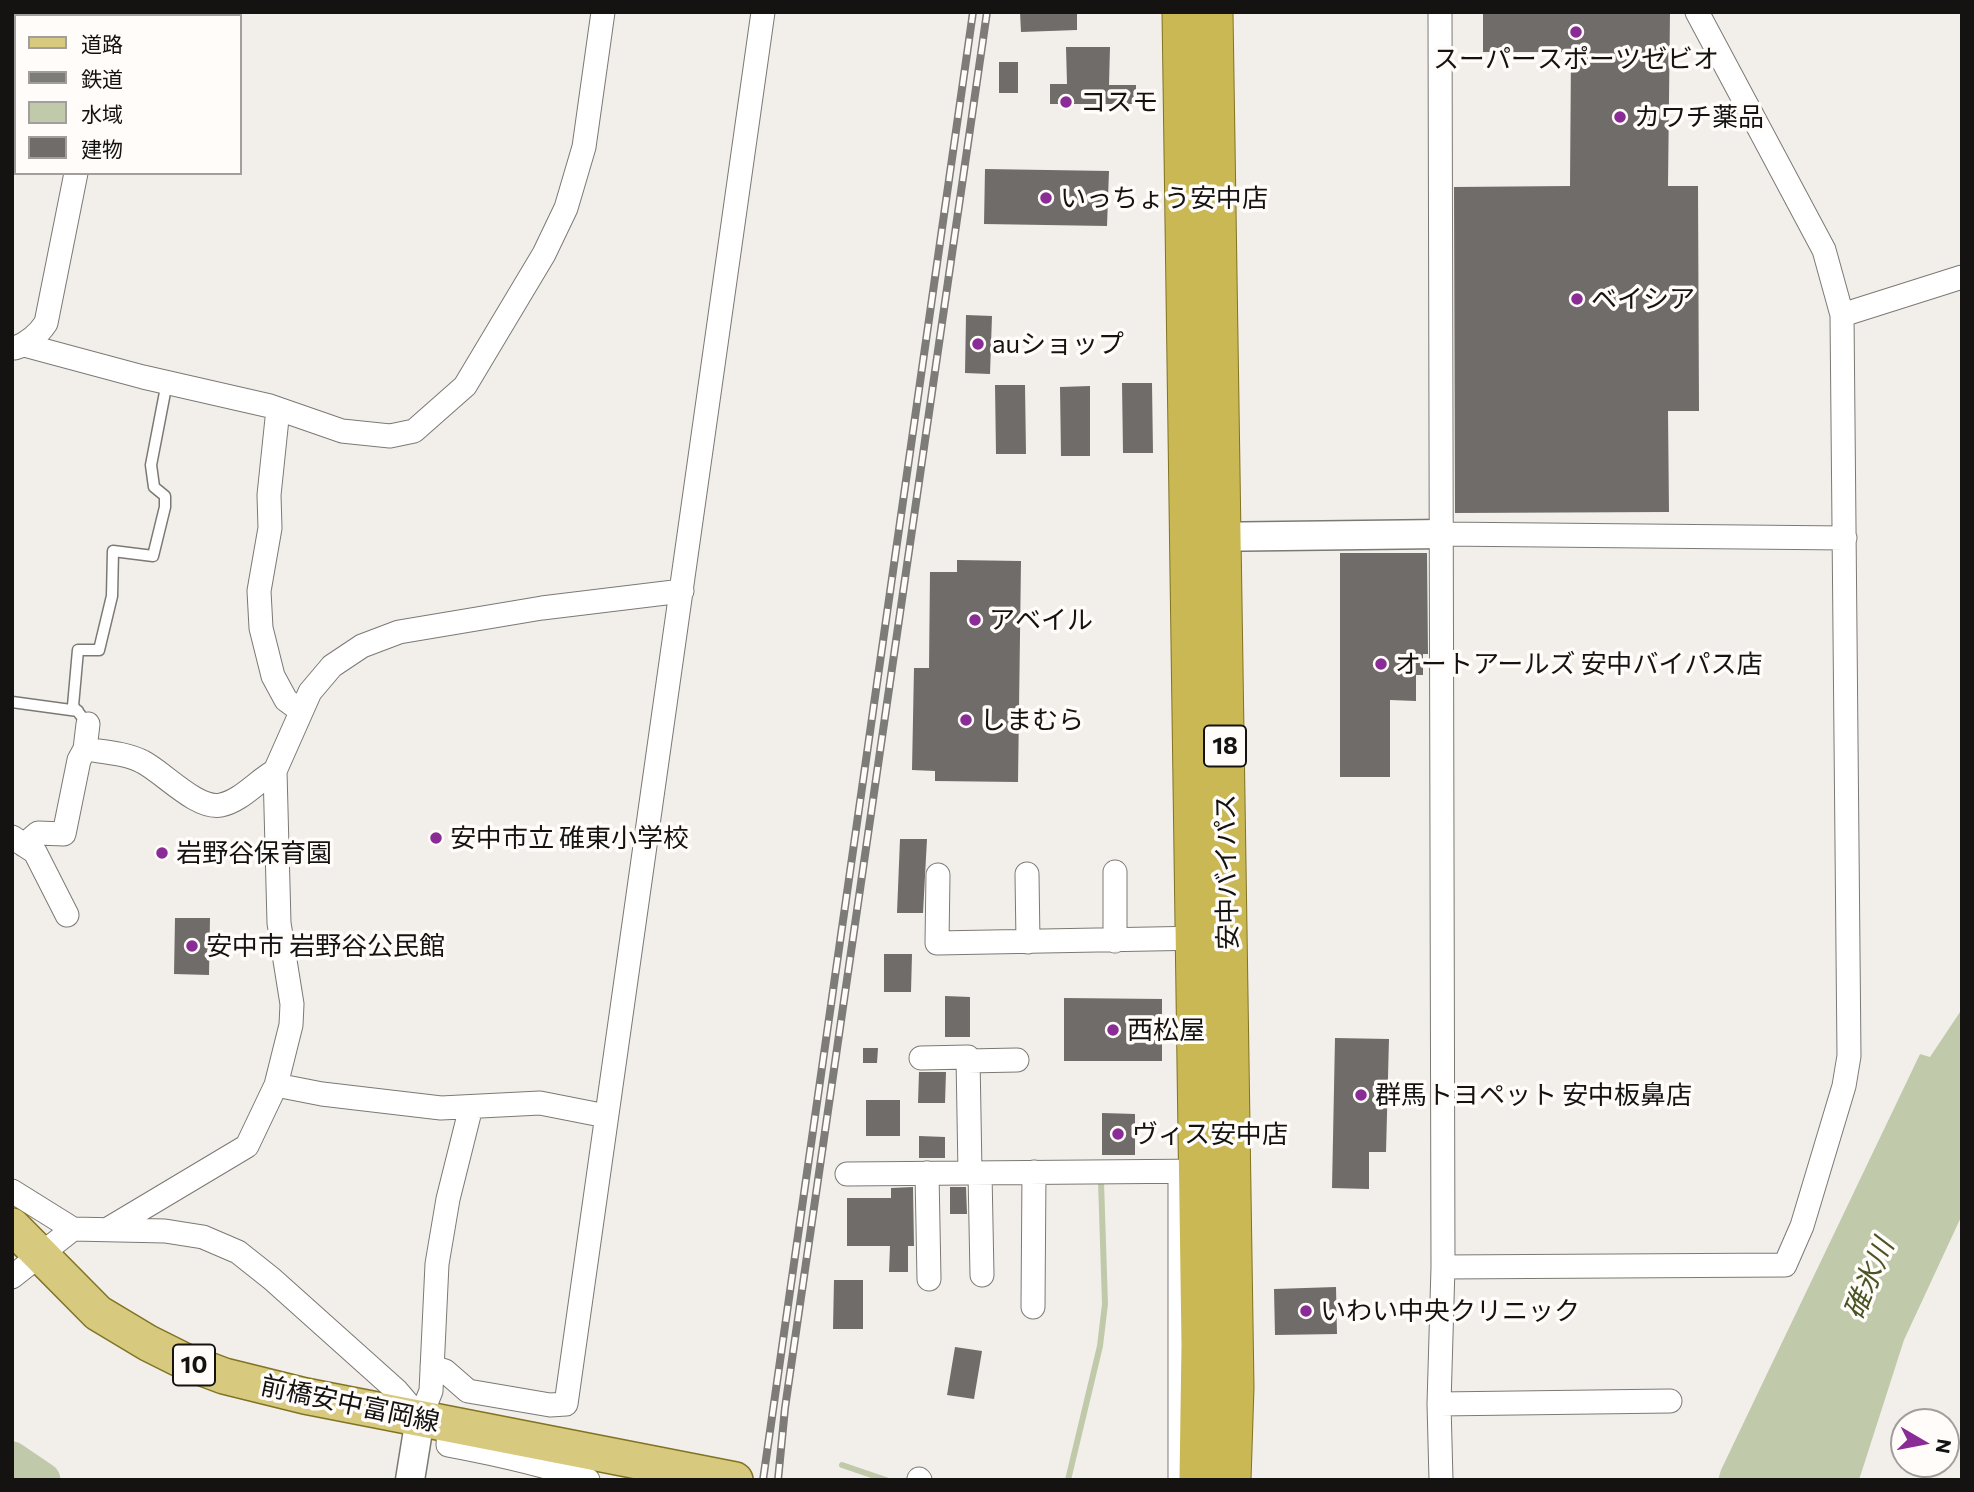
<!DOCTYPE html>
<html>
<head>
<meta charset="utf-8">
<style>
	body { margin:0 }
	#map { position:relative; width:1974px; height:1492px; overflow:hidden; background:#f2efea; font-family:Commissioner,"Noto Sans JP",sans-serif }
	canvas { display:block }
	.frame { position:absolute; inset:0; border:14px solid #141312; pointer-events:none }
	.legend { position:absolute; left:14px; top:14px; width:228px; height:161px; box-sizing:border-box; background:#fffcf9; border:2px solid #a19f9d; margin:0; padding:9px 12px; list-style:none; font-size:21px; color:#141312 }
	.legend li { display:flex; align-items:center; gap:14px; height:35px }
	.legend b { width:35px; border:2px solid #a19f9d }
	.north { position:absolute; left:1890px; top:1408px; width:70px; height:70px; box-sizing:border-box; background:#fffcf9; border:2px solid #a19f9d; border-radius:50%; rotate:100deg; font-size:19px; font-weight:700; line-height:28px; text-align:center; color:#141312 }
	.north::after { content:''; display:block; margin:auto; width:24px; height:32px; background:#8a2c96; clip-path:polygon(50% 0,100% 100%,50% 72%,0 100%) }
</style>
</head>
<body>
<div id="map">
<canvas width="1974" height="1492"></canvas>
<div class="frame"></div>
<ul class="legend">
<li><b style="height:9px;background:#d7ca7f"></b>道路</li>
<li><b style="height:9px;background:#7e7c79"></b>鉄道</li>
<li><b style="height:19px;background:#c0caab"></b>水域</li>
<li><b style="height:19px;background:#706c69"></b>建物</li>
</ul>
<div class="north">N</div>
</div>
<script>
const ctx = document.querySelector('canvas').getContext('2d');
ctx.lineJoin = 'round';
function paint(path, color) { ctx.fillStyle = color; ctx.fill(path, 'evenodd'); }
function stroke(path, color, width, dash) { ctx.strokeStyle = color; ctx.lineWidth = width; ctx.lineCap = dash ? 'butt' : 'round'; ctx.setLineDash(dash || []); ctx.stroke(path); }
function drawText(font, color, halo, rows, align = 'center') {
  ctx.font = font + ' Commissioner,"Noto Sans JP",sans-serif'; ctx.lineWidth = 7; ctx.setLineDash([]); ctx.textBaseline = 'middle'; ctx.strokeStyle = halo; ctx.fillStyle = color; for (const [text, x, y, turn = 0] of rows) {
    ctx.save(); ctx.translate(x, y); ctx.rotate((+turn || 0) * Math.PI / 180); ctx.textAlign = isNaN(turn) ? turn : align; if (halo) ctx.strokeText(text, 0, 0); ctx.fillText(text, 0, 0); ctx.restore();
  }
}
const water = new Path2D(`
	M1962,1009V1215L1904,1340L1859,1480H1718L1721,1470L1920,1054L1930,1057Z`);
const stream = new Path2D(`
	M842,1465L886,1480
	M1068,1480L1100,1346L1105,1304L1101,1181`);
const river = new Path2D(`
	M12,1459L43,1480`);
const building = new Path2D(`
	M1020,12H1077V30L1021,32Z
	M1483,12H1670L1668,186H1698L1699,411H1668L1669,512L1455,513L1454,187L1570,186L1571,52H1483Z
	M1066,47H1110L1109,85H1136V104H1050V84H1067Z
	M999,62H1018V93H999Z
	M985,169L1109,171L1107,226L984,224Z
	M966,315L992,316L990,374L965,373Z
	M1122,383H1152L1153,453H1123Z
	M995,385H1025L1026,454H996Z
	M1090,386V456H1061L1060,387Z
	M1340,553H1427L1428,654H1423V675H1416V701L1390,700V777H1340Z
	M957,560L1021,561L1018,782L935,781V771L912,770L914,668H929L930,572H957Z
	M900,839H927L923,913H897Z
	M175,918H210L209,975L174,974Z
	M884,954H912L911,992H884Z
	M945,996L970,997V1037H945Z
	M1064,998L1162,999V1061H1064Z
	M1335,1038L1389,1039L1386,1152H1369V1189L1332,1188Z
	M863,1048H878L877,1063H863Z
	M919,1072H946L945,1103H918Z
	M866,1100H900V1136H866Z
	M1102,1113L1135,1114V1155H1102Z
	M919,1136L945,1137V1158H919Z
	M913,1187L914,1246H908V1272H889L890,1246H847V1198H891V1188Z
	M950,1187H966L967,1214H950Z
	M834,1280H863V1329H833Z
	M1336,1287L1337,1334L1275,1335L1274,1289Z
	M955,1347L982,1351L974,1399L947,1395Z`);
const service = new Path2D(`
	M12,702L78,711
	M88,724L73,706L78,650H99L112,596L113,551L153,556L165,507V496L154,487L151,465L167,382`);
const minor = new Path2D(`
	M1440,12L1443,1267L1439,1404L1441,1480
	M107,16V12
	M1842,315L1962,277
	M24,345L143,377L270,406L342,431L390,436L414,431L465,386L544,254L566,208L584,147L603,12
	M15,348C29,343 38,335 46,323L76,173
	M278,409L269,495L270,528L259,591L261,628L273,676L286,700L301,711
	M1442,534L1845,538
	M85,749C103,752 126,753 143,762C163,772 197,810 221,805C241,801 257,781 275,771
	M12,837L35,852L67,915
	M24,845L38,833L64,834L79,760L85,749L88,724
	M1115,872V941
	M1027,874L1028,942
	M938,875L937,943L1204,938
	M921,1058L968,1057L970,1173
	M968,1061L1017,1060
	M276,1085L291,1025L292,1004L279,923L275,771L310,692L332,666L362,646L399,632L542,608L682,591
	M927,1173L929,1279
	M980,1173L982,1275
	M847,1174L1208,1171
	M1180,1181V1480
	M12,1191L73,1229
	M108,1229L247,1146L276,1085L322,1094L441,1108L540,1103L606,1116
	M1443,1267L1785,1265L1802,1226L1844,1086L1849,1056L1842,315L1824,250L1697,12
	M12,1277L73,1229L165,1231L203,1237L238,1252L272,1279L396,1390L420,1418L431,1391L437,1264L448,1199L471,1107
	M1033,1307L1034,1172
	M432,1367L445,1371L468,1391L550,1405L566,1404L763,12
	M1439,1404L1670,1401
	M449,1425L448,1445C496,1454 543,1464 588,1480
	M919,1479L920,1480`);
const tertiary = new Path2D(`
	M1203,537L1442,534
	M410,1480L420,1418`);
const primary = new Path2D(`
	M12,1226L98,1313L148,1343L184,1361L224,1376L305,1396L735,1480`);
const trunk = new Path2D(`
	M1181,12L1200,1345L1198,1480
	M1214,12L1235,1387L1232,1480`);
const rail = new Path2D(`
	M763,1480L973,12
	M778,1480L785,1408L987,12`);
const markers = [
	[1576,32,7,"#8a2c96"],
	[1066,102,7,"#8a2c96"],
	[1620,117,7,"#8a2c96"],
	[1046,198,7,"#8a2c96"],
	[1577,299,7,"#8a2c96"],
	[978,344,7,"#8a2c96"],
	[975,620,7,"#8a2c96"],
	[1381,664,7,"#8a2c96"],
	[966,720,7,"#8a2c96"],
	[436,838,7,"#8a2c96"],
	[162,853,7,"#8a2c96"],
	[192,946,7,"#8a2c96"],
	[1113,1030,7,"#8a2c96"],
	[1361,1095,7,"#8a2c96"],
	[1118,1134,7,"#8a2c96"],
	[1306,1311,7,"#8a2c96"]
];
const shields = [
	[1225,746,42],
	[194,1365,42]
];
const shieldNames = [
	["18",1225,746],
	["10",194,1365]
];
const poiNames = [
	["スーパースポーツゼビオ",1576,59,"center"],
	["コスモ",1080,102],
	["カワチ薬品",1634,117],
	["いっちょう安中店",1060,198],
	["ベイシア",1591,299],
	["auショップ",992,344],
	["アベイル",989,620],
	["オートアールズ 安中バイパス店",1395,664],
	["しまむら",980,720],
	["安中市立 碓東小学校",450,838],
	["岩野谷保育園",176,853],
	["安中市 岩野谷公民館",206,946],
	["西松屋",1127,1030],
	["群馬トヨペット 安中板鼻店",1375,1095],
	["ヴィス安中店",1132,1134],
	["いわい中央クリニック",1320,1311]
];
const streetNames = [
	["安中バイパス",1227,872,-91],
	["前橋安中富岡線",350,1404,12]
];
const waterNames = [
	["碓氷川",1869,1279,-67]
];
paint(water, '#c0caab');
stroke(stream, '#c0caab', 6);
stroke(river, '#c0caab', 35);
paint(building, '#706c69');
stroke(service, '#7c7975', 13);
stroke(minor, '#7c7975', 25);
stroke(tertiary, '#7c7975', 31);
stroke(primary, '#817322', 38);
stroke(trunk, '#817322', 39);
stroke(service, '#fff', 10);
stroke(minor, '#fff', 23);
stroke(tertiary, '#fff', 28);
stroke(primary, '#d7ca7f', 35);
stroke(trunk, '#cab854', 37);
stroke(rail, '#7e7c79', 8);
stroke(rail, '#fffcf9', 5, [16]);
for (const [x, y, r, color] of markers) { const dot = new Path2D(); dot.arc(x, y, r, 0, 2 * Math.PI); ctx.fillStyle = color; ctx.fill(dot); stroke(dot, '#fffcf9', 2.5); }
for (const [x, y, w] of shields) { const box = new Path2D(); box.roundRect(x - w / 2, y - 20.5, w, 41, 5); ctx.fillStyle = '#fffcf9'; ctx.fill(box); stroke(box, '#141312', 2); }
drawText('bold 24px', '#141312', null, shieldNames);
drawText('26px', '#141312', '#fffcf9', poiNames, 'left');
drawText('26px', '#141312', '#fffcf9', streetNames);
drawText('italic 28px', '#495524', '#fffcf9', waterNames);
</script>
</body>
</html>
